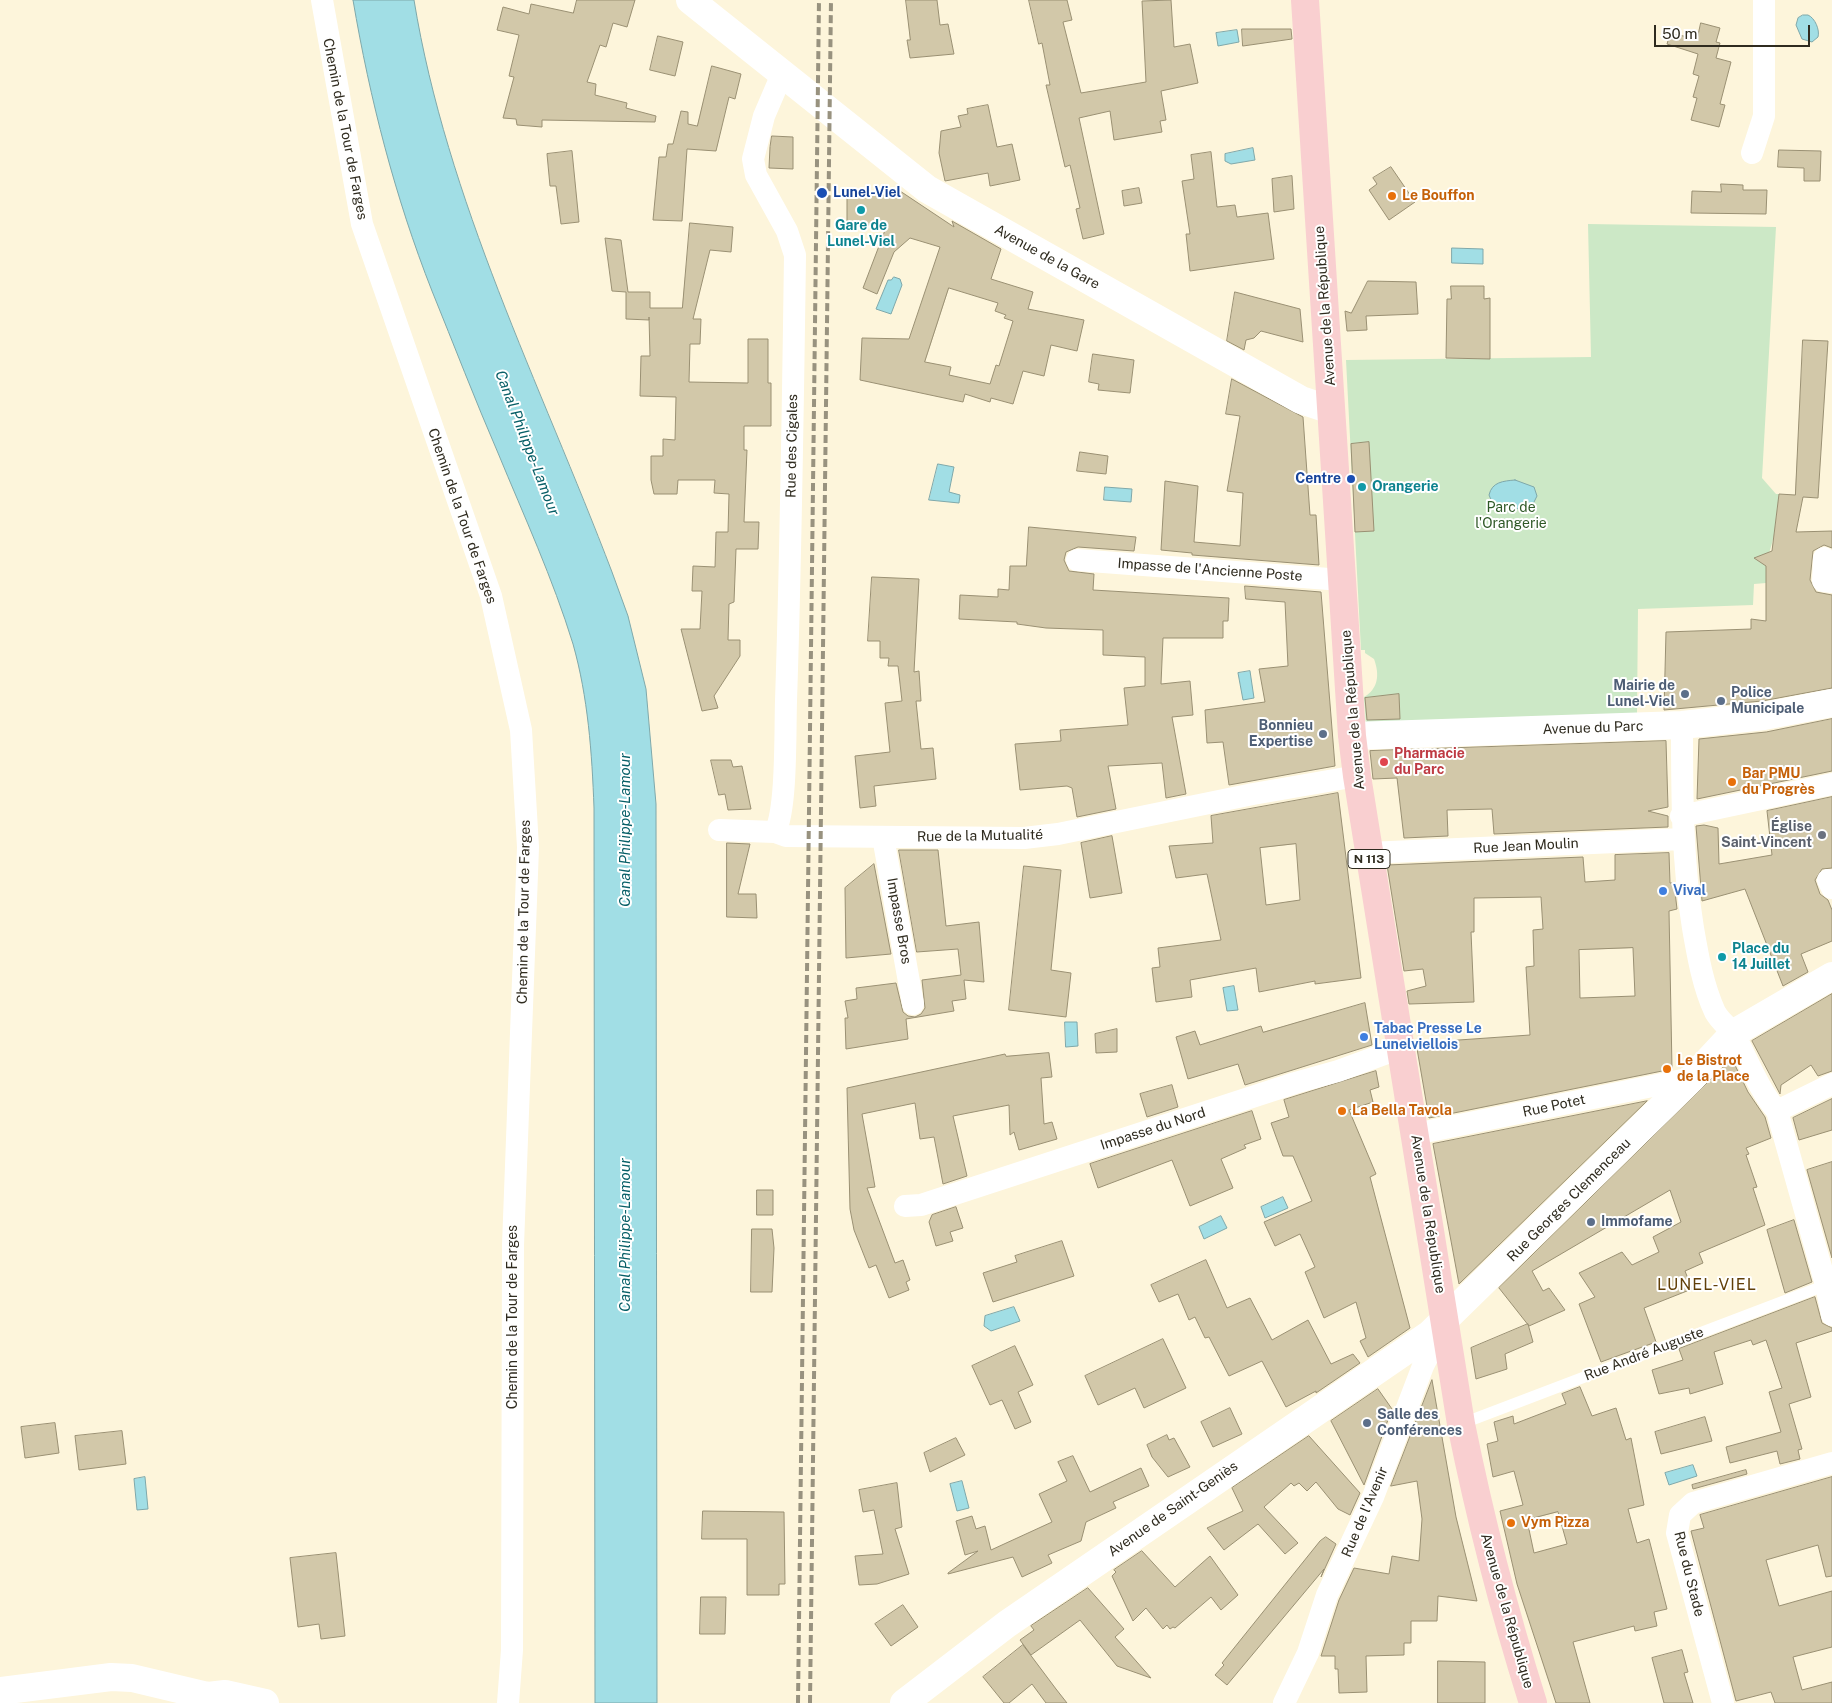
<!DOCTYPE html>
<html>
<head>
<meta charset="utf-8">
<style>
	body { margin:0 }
	#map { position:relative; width:1832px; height:1703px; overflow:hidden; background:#fdf5db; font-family:"Public Sans",sans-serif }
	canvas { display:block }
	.scale { position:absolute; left:1654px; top:25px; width:156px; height:22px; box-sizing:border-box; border:2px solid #2f2b1f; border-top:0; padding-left:6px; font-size:15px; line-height:18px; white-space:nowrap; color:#2f2b1f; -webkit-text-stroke:4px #fff; paint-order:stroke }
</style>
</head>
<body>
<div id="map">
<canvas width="1832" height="1703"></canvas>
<div class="scale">50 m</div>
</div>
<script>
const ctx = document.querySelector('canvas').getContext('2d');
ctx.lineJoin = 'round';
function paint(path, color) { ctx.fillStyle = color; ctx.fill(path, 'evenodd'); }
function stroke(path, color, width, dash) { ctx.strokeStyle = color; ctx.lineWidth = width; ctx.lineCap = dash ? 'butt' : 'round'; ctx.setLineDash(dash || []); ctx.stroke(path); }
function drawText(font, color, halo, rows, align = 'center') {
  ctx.font = font + ' "Public Sans",sans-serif'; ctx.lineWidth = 4; ctx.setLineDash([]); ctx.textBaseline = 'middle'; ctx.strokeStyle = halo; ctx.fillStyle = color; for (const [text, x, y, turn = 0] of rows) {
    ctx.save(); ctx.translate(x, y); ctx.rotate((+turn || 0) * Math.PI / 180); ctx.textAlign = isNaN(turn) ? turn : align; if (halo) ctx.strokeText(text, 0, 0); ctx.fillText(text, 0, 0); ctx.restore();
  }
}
const green = new Path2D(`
	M1588,224L1776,227L1762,478L1776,494H1779L1774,536L1766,564V583L1754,584L1753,605L1638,609L1637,714L1366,725L1364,697C1378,689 1380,675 1374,659L1365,653V650H1361L1346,360L1591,357Z`);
const water = new Path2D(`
	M353,0H414C447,201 540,383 612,572L628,616L646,689L656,804L657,1703H595L594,808C592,753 588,697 573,644C553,579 524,516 498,453C475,400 454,345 432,291C395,197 370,100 353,0Z
	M1803,15H1808C1815,18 1820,30 1818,37L1812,42L1802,39L1796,25L1798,18Z
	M1237,30L1239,42L1218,46L1216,33Z
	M1253,148L1255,160L1231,164L1225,161V154Z
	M1452,248L1483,249V264L1452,263Z
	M894,277L900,279L902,285L891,314L876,309L888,280H891Z
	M938,464L954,467L949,492L960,495L959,503L929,500Z
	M1515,480L1534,487L1537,496L1533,504C1519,511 1495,513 1489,495C1492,482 1503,481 1515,480Z
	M1105,487L1132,489L1131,502L1104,500Z
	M1250,671L1254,698L1243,700L1238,673Z
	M1234,986L1238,1010L1227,1011L1223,988Z
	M1065,1022H1077L1078,1046L1066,1047Z
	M1283,1197L1288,1208L1265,1218L1261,1207Z
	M1221,1216L1227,1228L1204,1239L1199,1227Z
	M1014,1307L1020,1321L991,1331L984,1326L985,1316Z
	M1693,1465L1697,1476L1669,1485L1665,1473Z
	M145,1477L148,1509L137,1510L134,1479Z
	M962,1481L969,1508L957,1511L950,1484Z`);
const building = new Path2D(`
	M577,0H635L627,27L613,23L606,47L600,45L587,82L596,84L595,95L627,103L626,108L656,116L655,122L542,120V127L517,125L516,119L503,118L514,77L509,76L519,35L497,30L503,7L529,14L531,4L573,13Z
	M906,0H937L940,25L948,24L954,54L910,58L907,40H910Z
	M1029,0H1067L1072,20L1063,22L1081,93L1146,82L1142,1L1171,0L1174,47L1190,44L1198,83L1161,91L1166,120L1160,121L1162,132L1114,140L1110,111L1079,118L1104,234L1083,239L1076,209L1080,208L1070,165L1065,167L1046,85H1050L1042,43L1039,44Z
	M1701,23L1720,28L1716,42L1720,43L1716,58L1731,62L1720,104L1725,105L1719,127L1691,120L1697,98L1693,97L1699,76L1693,74L1698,54L1667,44L1670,34L1697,38Z
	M1242,29H1291L1292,39L1243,46Z
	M658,36L683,42L675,76L650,70Z
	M712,66L741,74L735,99L729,97L716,151L687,149L682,221L653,220L659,157H666L668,144H673L681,111L688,112V124L697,126Z
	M988,105L997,147L1012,144L1020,180L990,186L988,173L945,181L939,153L941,131L961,127L958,116L968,114L967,109Z
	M772,136L793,137V169L769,168L770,147Z
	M1779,150L1821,151L1820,181H1804V168L1778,167Z
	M572,151L579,222L561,224L556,186H550L547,154Z
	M1211,152L1217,207L1235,205L1237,217L1268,213L1274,259L1190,271L1186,234H1190L1182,181L1194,179L1191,155Z
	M1391,167L1415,202L1389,220L1369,190L1377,184L1373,178Z
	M1292,176L1294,209L1274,212L1272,179Z
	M1721,184L1743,185V190H1767L1766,214L1691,213L1692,191L1721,192Z
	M1139,188L1142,203L1124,206L1122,191Z
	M900,191L954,227L952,221L1001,249L991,279L1033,292L1028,309L1084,320L1077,351L1051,345L1044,376L1023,371L1013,404L991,398L990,402L965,394L963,402L860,380L862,338L909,339L940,247L910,238L894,252L877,294L863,288L887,225H847V195H899ZM949,288L998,303L995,311L1006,315L1004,318L1013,321L999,366L996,365L990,384L949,375L951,367L925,362Z
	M690,223L733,227L731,252L710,250L693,319H701L700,344H690L689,382L748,383V339H768V383H771V426H744V450H747L744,522H759L758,549H736L734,602L729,604L728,640H740V656L714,696L718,708L702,711L681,629H700L702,591H692L693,566L715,567L716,532H728L729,494L714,493L715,480H678L677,494H654L651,480V456H663V439L675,440L676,397L640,396L641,356H650L649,317V320L626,319V292L612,291L605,238L621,240L628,292H650V308H682Z
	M1368,281L1416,282L1418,314L1366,316L1367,330L1347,331L1345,311L1351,313Z
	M1451,286H1484V299L1490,298V359L1446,358L1447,299H1451Z
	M1235,292L1300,309L1303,342L1261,331L1254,338L1246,340L1244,350L1227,341Z
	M1803,340L1828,341L1818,498L1803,497L1796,532L1832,531V548L1824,545L1813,551L1810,580L1816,592L1832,595V688L1762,701L1664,710L1666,632L1751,629V619L1766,621V566L1754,558L1772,551L1779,494L1795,495Z
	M1093,354L1134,360L1130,393L1098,390L1099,384L1089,382Z
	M1232,379L1303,417L1310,515H1316L1319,565L1192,555V553L1161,550L1165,481L1198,486L1194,542L1240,546L1243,493L1227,491L1240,416L1226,414Z
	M1369,442L1374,531L1355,532L1351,444Z
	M1080,452L1108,456L1106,474L1077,471Z
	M1029,527L1136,537L1134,551L1078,547L1066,552L1064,560L1069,571L1094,574L1093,590L1229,598L1228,621H1223V638H1163L1161,684L1190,681L1193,715L1172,717L1186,794L1166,798L1162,763L1108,766L1116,809L1077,817L1072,788L1067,786L1020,790L1015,744L1061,741L1060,730L1128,725L1124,688L1145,686V657L1103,655V630L1046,628L1017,624V622L959,619L960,595L998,597V589L1009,590L1010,566H1026Z
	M872,577L919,579L914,672L919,671L921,701H916L921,749L933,748L936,779L874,786L876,806L860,808L855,756L890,752L885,703L902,701L898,666H888L889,658H880V641H868Z
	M1245,586L1321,592L1335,766L1229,785L1223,742L1207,743L1205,710L1265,702L1259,669L1288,666L1285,602L1246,599Z
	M1399,694L1400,719L1367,720L1365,698Z
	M1832,719V771L1697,799L1699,739L1766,732Z
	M1666,741L1668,807L1648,811L1668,816V827L1494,834L1492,809L1447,810L1448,836L1404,838L1397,778L1373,779L1370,751Z
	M711,760H731L733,767L742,766L751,809L728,810L725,794L719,795Z
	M1338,793L1361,978L1315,984V981L1259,992L1256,968L1190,980L1192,997L1156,1002L1152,968L1160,967L1158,948L1221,940L1207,874L1176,878L1169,846L1213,843L1211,816ZM1296,844L1300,900L1266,905L1260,848Z
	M1832,797V868L1822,869L1815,880L1820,894L1828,900L1832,910V941L1801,954L1808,972L1783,986L1745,889L1702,901L1696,826L1704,825L1718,828L1719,864L1772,855L1767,811Z
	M1112,836L1122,893L1090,898L1081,843Z
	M727,843L750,844L738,894H756L757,918L727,917Z
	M899,850H938L946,926L979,922L984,982L964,980L966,999L952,1001L954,1011L906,1019L908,1039L846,1049L845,1018H848L845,1001L857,999L856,988L896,983L903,1012L908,1016L915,1017L921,1014L925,1008L922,980L961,975L958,949L917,952Z
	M1669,853L1670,883H1674L1677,909L1669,911L1672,1069L1429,1118L1416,1043L1530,1035L1526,967L1534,966L1533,930L1543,929L1541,897L1474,898V932H1471L1474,1002L1409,1004L1407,991L1426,986L1423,969L1404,971L1387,865L1583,857L1585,882L1615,880V855ZM1633,948L1635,996L1580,998L1579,950Z
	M874,864L891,954L846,958L845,888Z
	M1024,866L1061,870L1051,970L1071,973L1066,1017L1009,1010Z
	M1832,994V1071L1818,1076L1811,1065L1781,1085L1780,1094L1752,1041Z
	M1365,1003L1372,1045L1245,1085L1238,1064L1188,1079L1176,1037L1195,1031L1200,1045L1261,1026L1263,1032Z
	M1117,1029V1052L1096,1053L1095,1034Z
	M1049,1053L1052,1077L1041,1078L1044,1124L1052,1122L1057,1139L1019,1150L1014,1132L1010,1135L1009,1105L953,1116L967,1176L943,1184L934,1137L920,1139L915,1103L862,1114L875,1187L867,1188L895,1263L903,1260L910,1280L906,1282L909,1290L889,1298L876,1265L869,1268L854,1230L850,1209L847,1088L1005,1054L1006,1056Z
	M1732,1059L1748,1092L1765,1117L1771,1138L1746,1148L1749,1154L1746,1155L1757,1187L1753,1188L1765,1225L1699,1253L1703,1263L1685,1271L1692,1289L1644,1308L1656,1342L1601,1362L1579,1304L1595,1297L1579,1273L1622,1252L1632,1265L1659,1252L1653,1237L1681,1222L1670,1190L1532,1271L1543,1291L1549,1288L1565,1310L1529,1326L1499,1288Z
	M1376,1071L1379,1087L1370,1090L1373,1102L1349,1110L1376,1174L1370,1177L1410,1328L1368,1357L1360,1341L1366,1338L1356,1302L1324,1318L1305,1272L1315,1267L1300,1234L1275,1246L1264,1222L1312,1201L1293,1156H1283L1271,1123L1289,1117L1284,1100Z
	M1172,1085L1178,1107L1147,1117L1140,1094Z
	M1832,1099V1130L1799,1140L1793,1118Z
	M1647,1101L1459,1284L1433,1144Z
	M1252,1111L1261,1139L1244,1145L1246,1148L1221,1159L1233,1188L1190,1206L1172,1160L1098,1188L1090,1164Z
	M1832,1162V1258L1807,1170Z
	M757,1190H773V1215H757Z
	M956,1207L963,1228L950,1232L953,1241L936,1246L929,1222L932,1215Z
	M1794,1220L1812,1282L1785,1293L1767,1230Z
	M752,1229H772L774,1248L772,1292H751Z
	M1062,1241L1074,1276L993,1302L983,1273L1017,1262L1015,1256Z
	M1206,1260L1227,1308L1250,1298L1272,1340L1308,1320L1331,1364L1353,1354L1360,1363L1316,1393V1391L1286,1407L1262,1361L1229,1376L1209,1337L1205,1338L1195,1317L1189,1320L1178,1294L1159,1302L1151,1285Z
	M1815,1297L1822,1323L1832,1328V1331L1796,1343L1811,1397L1789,1404L1802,1449L1798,1450L1800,1459L1780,1464L1777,1451L1730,1463L1726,1447L1781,1432L1769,1392L1782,1388L1766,1340L1753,1345L1751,1340L1714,1352L1723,1384L1690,1394L1689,1388L1659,1394L1652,1370L1683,1360L1679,1349Z
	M1528,1324L1533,1342L1505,1354L1507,1369L1476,1379L1471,1348Z
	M1163,1339L1186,1388L1144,1408L1135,1388L1098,1405L1085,1376Z
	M1015,1346L1033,1385L1018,1392L1031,1422L1015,1429L1002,1400L990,1405L972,1366Z
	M1432,1380L1456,1517L1477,1601L1438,1596L1437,1621H1411V1643H1404V1655L1366,1656L1367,1692L1339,1693L1338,1669H1335V1656H1321L1339,1600L1354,1568L1389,1574L1392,1556L1419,1561L1422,1519L1417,1481L1391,1486Z
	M1580,1387L1592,1416L1616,1408L1626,1440L1631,1438L1644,1505L1628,1509L1637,1543L1649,1539L1667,1609L1654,1612L1657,1626L1635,1631L1634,1626L1573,1642L1590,1703H1556L1517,1584L1500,1511L1523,1505L1514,1471L1493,1477L1487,1444L1498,1441L1494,1422L1513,1416L1514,1424L1566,1404L1562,1394ZM1558,1512L1567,1544L1534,1553L1527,1520Z
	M1378,1389L1392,1409L1364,1485L1331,1421Z
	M1230,1408L1242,1434L1213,1447L1201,1422Z
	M1705,1417L1712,1441L1661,1454L1655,1432Z
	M55,1423L59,1453L25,1458L21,1427Z
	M122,1431L126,1464L79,1470L75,1436Z
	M1167,1435L1169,1440L1174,1438L1190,1467L1168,1477L1152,1457L1147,1445Z
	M1309,1436L1360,1493L1350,1515L1338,1509L1316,1482L1307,1491L1299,1483L1294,1486L1291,1483L1264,1507L1298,1543L1285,1554L1258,1524L1224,1550L1207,1528L1243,1511L1232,1488Z
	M956,1438L965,1455L930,1472L924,1453Z
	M1073,1456L1090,1492L1141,1468L1149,1486L1113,1502L1116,1508L1086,1522L1081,1541L1048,1555L1052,1563L1022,1577L1013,1557L948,1574V1573L978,1551L965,1555L956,1521L972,1516L976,1529L985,1526L991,1550L1052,1522L1039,1494L1067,1481L1058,1462Z
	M1746,1470L1747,1474L1693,1489L1692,1485Z
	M1832,1477V1576L1826,1577L1818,1545L1766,1560L1779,1606L1832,1591V1647L1793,1657L1802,1690L1832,1682V1703H1775L1771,1692L1736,1701L1691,1531L1704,1528L1700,1515Z
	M897,1483L902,1527L895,1529L909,1574L877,1584L859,1585L855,1556L883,1554L874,1510L863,1512L859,1490Z
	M703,1511L784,1512L785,1584H779V1595H747V1539H702Z
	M1326,1537L1336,1544L1321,1577L1324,1569L1227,1685L1215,1675L1224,1665L1222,1663L1320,1541Z
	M1142,1551L1175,1587L1210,1556L1238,1595L1221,1610L1211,1597L1175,1628L1173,1627L1170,1629L1167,1625L1163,1629L1146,1608L1133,1621L1112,1576L1116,1572L1114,1570Z
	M336,1553L345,1636L321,1639L319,1624L298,1627L290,1558Z
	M1088,1588L1124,1629L1115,1637L1151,1678L1117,1666L1080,1620L1031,1655L1020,1640L1034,1630L1031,1626Z
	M701,1597H726L725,1634H700Z
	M903,1605L918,1627L891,1646L875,1624Z
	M1023,1645L1056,1689L1067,1703H1046L1032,1684L1009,1703H1004L983,1677Z
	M1682,1650L1688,1672L1684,1673L1693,1703H1664L1652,1658Z
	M1438,1661L1485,1662V1703H1438Z`);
const lane = new Path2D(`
	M1461,1424L1826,1285`);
const street = new Path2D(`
	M322,0L362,224L491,596L521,730L528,847L513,1245L512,1650L508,1703
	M1752,153L1764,116V0
	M1824,558L1823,581L1832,582
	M1077,560L1342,580
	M1682,725C1682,794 1682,860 1693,928C1698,957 1703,986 1715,1012C1721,1023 1731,1028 1736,1038C1749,1063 1759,1090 1777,1111L1826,1285L1832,1315
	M1681,816L1832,784
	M719,830L775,832L786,836L1024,838L1058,834L1253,794L1357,776
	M775,832C787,810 785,730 786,701C791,552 793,404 795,255L787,231L756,175L753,159L764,116L782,74
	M883,837L913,1004
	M1368,853L1683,839
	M1828,880L1832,888
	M1777,1111L1832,1084
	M1415,1134L1692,1078
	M905,1206L921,1205L1295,1083L1338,1071L1401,1048
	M1284,1703L1308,1653L1327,1595L1373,1497L1423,1366L1445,1322
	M1723,1703L1677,1533L1680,1515L1693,1503L1832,1463`);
const secondary = new Path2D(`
	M690,0L927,189L1301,400L1331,410
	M1352,736L1682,725L1764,716L1832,703
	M0,1691L111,1677L132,1678L208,1696L225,1694L265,1703
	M904,1703L1007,1624L1430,1334L1692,1078L1734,1033L1832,976`);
const primary = new Path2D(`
	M1305,0L1352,736L1357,776L1461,1424C1480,1518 1504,1611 1533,1703`);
const rail = new Path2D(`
	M798,1703L819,0
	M810,1703L831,0`);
const markers = [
	[822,193,6,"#1a4fb4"],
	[1392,196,5,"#e8710a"],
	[861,210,5,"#0f9aa8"],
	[1351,479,5,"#1a4fb4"],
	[1362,487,5,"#0f9aa8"],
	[1685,694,5,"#5c6f8a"],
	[1721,701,5,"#5c6f8a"],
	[1323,734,5,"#5c6f8a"],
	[1384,762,5,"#e0444e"],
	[1732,782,5,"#e8710a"],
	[1822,835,5,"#6b7280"],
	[1663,891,5,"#3f7fe0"],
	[1722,957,5,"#0f9aa8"],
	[1364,1037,5,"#3f7fe0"],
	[1667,1069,5,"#e8710a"],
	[1342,1111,5,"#e8710a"],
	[1591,1222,5,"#5c6f8a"],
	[1367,1423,5,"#5c6f8a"],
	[1511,1523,5,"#e8710a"]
];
const shields = [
	[1369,859,42]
];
const shieldNames = [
	["N 113",1369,859]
];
const streetNames = [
	["Chemin de la Tour de Farges",345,129,79],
	["Avenue de la Gare",1047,257,29],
	["Avenue de la République",1325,306,-94],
	["Rue des Cigales",792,446,-89],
	["Chemin de la Tour de Farges",462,516,71],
	["Impasse de l'Ancienne Poste",1210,570,4],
	["Avenue de la République",1353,710,-95],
	["Avenue du Parc",1593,728,-2],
	["Rue de la Mutualité",980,836,-1],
	["Rue Jean Moulin",1526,846,-3],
	["Chemin de la Tour de Farges",524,912,-89],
	["Impasse Bros",899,921,80],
	["Rue Potet",1554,1106,-12],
	["Impasse du Nord",1153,1129,-18],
	["Rue Georges Clemenceau",1569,1200,-45],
	["Avenue de la République",1428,1214,81],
	["Chemin de la Tour de Farges",513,1317,-90],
	["Rue André Auguste",1644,1354,-21],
	["Avenue de Saint-Geniès",1173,1509,-35],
	["Rue de l'Avenir",1365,1512,-67],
	["Rue du Stade",1689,1574,76],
	["Avenue de la République",1507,1611,74]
];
const transitNames = [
	["Lunel-Viel",833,193],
	["Centre",1341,479,"right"]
];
const foodNames = [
	["Le Bouffon",1402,196],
	["Bar PMU",1742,774],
	["du Progrès",1742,790],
	["Le Bistrot",1677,1061],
	["de la Place",1677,1077],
	["La Bella Tavola",1352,1111],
	["Vym Pizza",1521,1523]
];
const cultureNames = [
	["Gare de",861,226,"center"],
	["Lunel-Viel",861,242,"center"],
	["Orangerie",1372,487],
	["Place du",1732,949],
	["14 Juillet",1732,965]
];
const parkNames = [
	["Parc de",1511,508],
	["l'Orangerie",1511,524]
];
const serviceNames = [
	["Mairie de",1675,686,"right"],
	["Lunel-Viel",1675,702,"right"],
	["Police",1731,693],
	["Municipale",1731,709],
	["Bonnieu",1313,726,"right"],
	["Expertise",1313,742,"right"],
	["Immofame",1601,1222],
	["Salle des",1377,1415],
	["Conférences",1377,1431]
];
const healthNames = [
	["Pharmacie",1394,754],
	["du Parc",1394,770]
];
const worshipNames = [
	["Église",1812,827],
	["Saint-Vincent",1812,843]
];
const shopNames = [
	["Vival",1673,891],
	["Tabac Presse Le",1374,1029],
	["Lunelviellois",1374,1045]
];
const waterNames = [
	["Canal Philippe-Lamour",527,443,69],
	["Canal Philippe-Lamour",625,830,-90],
	["Canal Philippe-Lamour",625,1235,-90]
];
const quarterNames = [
	["LUNEL-VIEL",1707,1285]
];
paint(green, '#cce8c6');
paint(water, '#a1dee5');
stroke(water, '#7fa8aa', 1);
paint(building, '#d2c8a9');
stroke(building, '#9a9073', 1);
stroke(lane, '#fff', 11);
stroke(street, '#fff', 22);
stroke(secondary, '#fff', 28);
stroke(primary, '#f9cfd0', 28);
stroke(rail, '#98927f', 4, [8, 4]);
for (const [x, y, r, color] of markers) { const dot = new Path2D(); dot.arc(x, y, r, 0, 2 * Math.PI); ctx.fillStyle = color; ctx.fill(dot); stroke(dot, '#fff', 2); }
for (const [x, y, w] of shields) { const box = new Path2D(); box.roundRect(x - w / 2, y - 9.5, w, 19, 4); ctx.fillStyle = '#fff'; ctx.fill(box); stroke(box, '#2f2b1f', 1); }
drawText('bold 12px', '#2f2b1f', null, shieldNames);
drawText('14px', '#2f2b1f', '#fff', streetNames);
drawText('bold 14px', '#164399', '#fff', transitNames, 'left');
drawText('bold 14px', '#c56008', '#fff', foodNames, 'left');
drawText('bold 14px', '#0d838f', '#fff', cultureNames, 'left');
drawText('14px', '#2e5826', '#fff', parkNames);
drawText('bold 14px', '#4e5e75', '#fff', serviceNames, 'left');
drawText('bold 14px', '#be3a42', '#fff', healthNames, 'left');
drawText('bold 14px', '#5b616d', '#fff', worshipNames, 'right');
drawText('bold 14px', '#366cbe', '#fff', shopNames, 'left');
drawText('italic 15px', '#075f67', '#fff', waterNames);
ctx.letterSpacing = '1px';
drawText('16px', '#613f08', '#fff', quarterNames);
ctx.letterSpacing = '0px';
</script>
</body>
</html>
